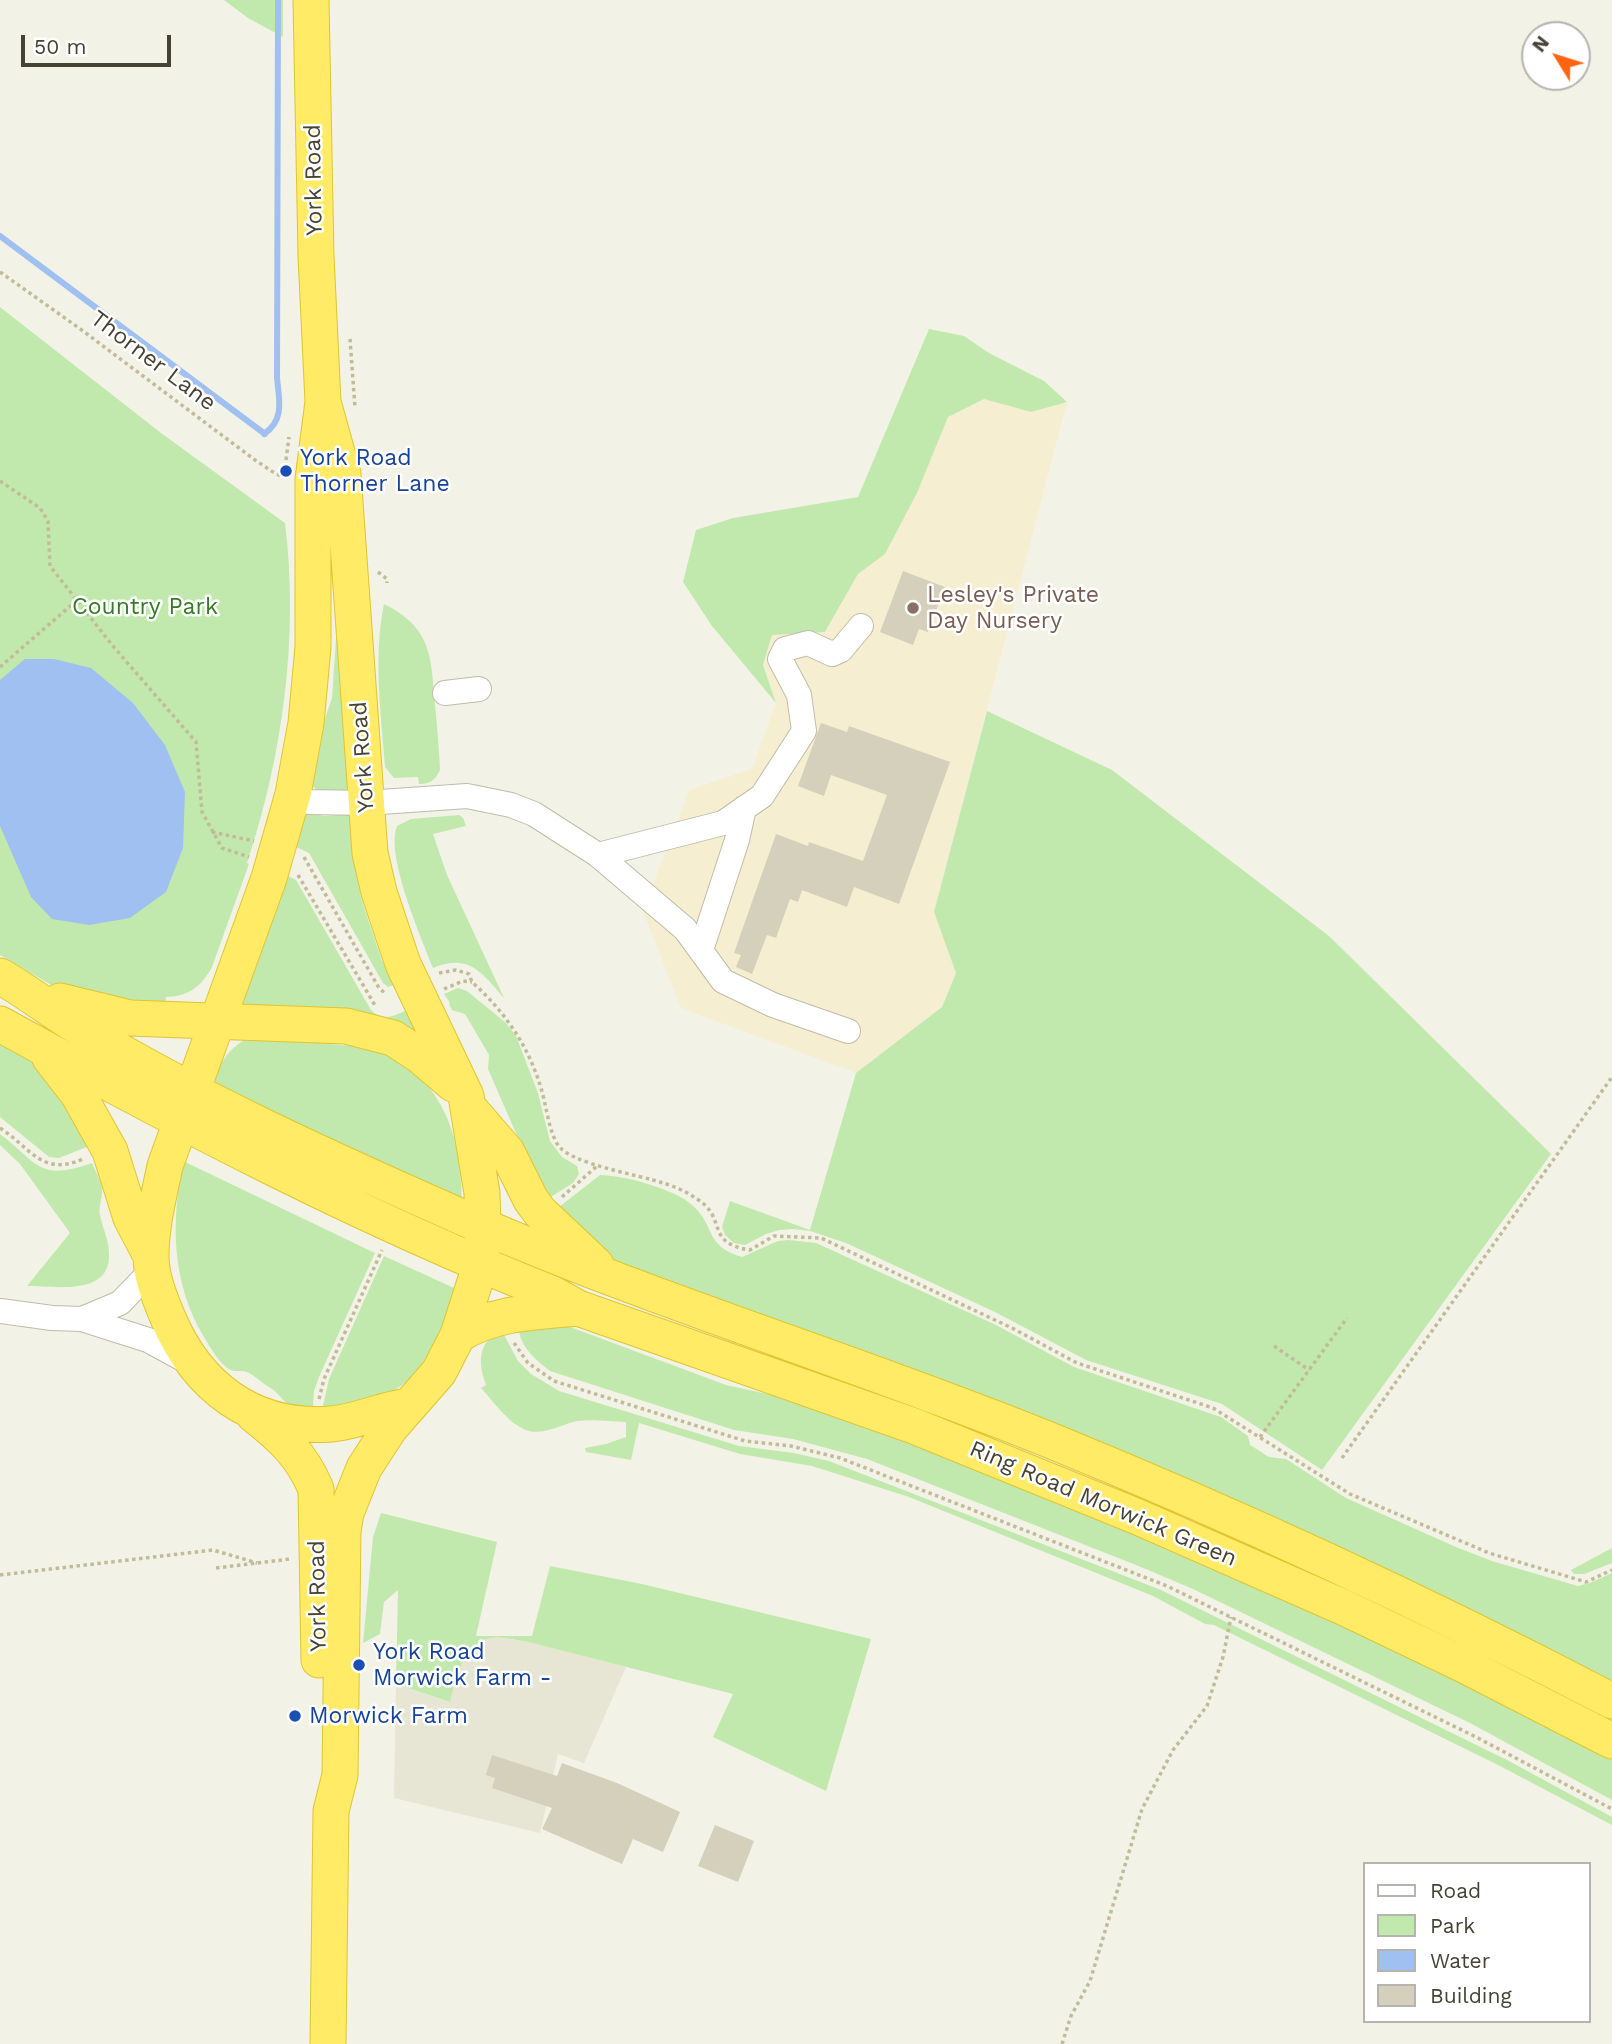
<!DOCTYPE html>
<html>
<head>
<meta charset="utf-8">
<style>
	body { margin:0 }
	#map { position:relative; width:1612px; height:2044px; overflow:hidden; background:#f3f2e6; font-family:"Work Sans",sans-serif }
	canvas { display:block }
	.legend { position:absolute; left:1363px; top:1862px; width:228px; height:161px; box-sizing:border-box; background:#fff; border:2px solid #b5b4ae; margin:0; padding:9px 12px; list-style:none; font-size:21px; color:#464335 }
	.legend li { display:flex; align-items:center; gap:14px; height:35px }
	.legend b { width:35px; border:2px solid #b5b4ae }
	.north { position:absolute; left:1521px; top:21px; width:70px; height:70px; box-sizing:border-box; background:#fff; border:2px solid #b5b4ae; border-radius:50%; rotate:308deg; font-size:19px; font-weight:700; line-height:28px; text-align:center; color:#464335 }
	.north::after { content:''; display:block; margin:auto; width:24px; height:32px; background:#ff6511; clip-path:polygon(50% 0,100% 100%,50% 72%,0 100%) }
	.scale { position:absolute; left:21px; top:35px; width:150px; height:32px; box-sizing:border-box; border:4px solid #464335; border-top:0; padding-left:9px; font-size:21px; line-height:24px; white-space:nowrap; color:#464335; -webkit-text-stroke:5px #fff; paint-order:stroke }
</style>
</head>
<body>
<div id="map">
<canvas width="1612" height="2044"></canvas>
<ul class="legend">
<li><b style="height:9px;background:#fff"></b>Road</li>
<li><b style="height:19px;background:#c2e9ad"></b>Park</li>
<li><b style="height:19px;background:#a0c0f2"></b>Water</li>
<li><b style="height:19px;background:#d5d0bb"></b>Building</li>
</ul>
<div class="north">N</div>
<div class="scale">50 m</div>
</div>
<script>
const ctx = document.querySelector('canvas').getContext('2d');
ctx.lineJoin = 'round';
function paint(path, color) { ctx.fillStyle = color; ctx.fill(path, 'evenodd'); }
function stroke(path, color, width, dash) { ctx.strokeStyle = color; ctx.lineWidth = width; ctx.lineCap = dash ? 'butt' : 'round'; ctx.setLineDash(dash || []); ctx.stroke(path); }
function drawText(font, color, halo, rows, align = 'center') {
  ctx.font = font + ' "Work Sans",sans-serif'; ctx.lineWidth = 5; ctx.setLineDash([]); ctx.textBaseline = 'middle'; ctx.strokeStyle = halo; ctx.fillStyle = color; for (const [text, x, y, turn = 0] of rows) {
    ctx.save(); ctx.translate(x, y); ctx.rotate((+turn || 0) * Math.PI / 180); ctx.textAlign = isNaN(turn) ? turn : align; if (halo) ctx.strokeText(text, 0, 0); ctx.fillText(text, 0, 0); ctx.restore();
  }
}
const residential = new Path2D(`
	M492,1637L524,1641L626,1667L584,1763L558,1754L540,1833L394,1798L396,1684L449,1702L458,1670L473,1646Z`);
const commercial = new Path2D(`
	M984,399L1031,412L1067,402L934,912L956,973L942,1007L856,1073L681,1008L643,911L689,790L752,769L776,703L763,665L772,634L826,632L858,574L885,554L917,493L948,417Z`);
const green = new Path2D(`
	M224,0H283V37L248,18Z
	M0,307L161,433L285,523C299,635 283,755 247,863L249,864L212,967C202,986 188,997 166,997L165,1009L58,989L0,955Z
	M929,329L964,336L989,353L1044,381L1067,402L1031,412L984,399L948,417L917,493L885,554L858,574L825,632L772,635L763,665L776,703L712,626L683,582L696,530L733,518L858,497Z
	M384,604C432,628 431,656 435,704C437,726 439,748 440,770C435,780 431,784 419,784L418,777L394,778L385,767C381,713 373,657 384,604Z
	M338,608L351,791L319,792L310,784L311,760L332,698Z
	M987,711L1112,770L1329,936L1551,1154L1322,1470L1222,1404L1086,1360L995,1312L846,1243L810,1231L793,1229L779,1230L766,1234L745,1245L734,1243L725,1235L722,1227L730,1201L810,1230L856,1073L942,1007L956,973L934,912Z
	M301,812L325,816L351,814L356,835L355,867L362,901L382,961L394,985L388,987L383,983L309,853L294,846Z
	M459,815L463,818L466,826L433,834L447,875L504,998C482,973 469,953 433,968C421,937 385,855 397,826L411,819Z
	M284,874L296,880L371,1010C382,1021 392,1017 405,1011L417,1034L240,1010Z
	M458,988L467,991L506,1023L516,1036L538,1093L550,1141L562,1157L577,1166L579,1174L573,1183L549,1198L522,1147L488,1069L489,1055L465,1014L452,1010L449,1004L450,1003L444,994Z
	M0,1036L35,1061L99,1142L59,1158L49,1157L0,1117Z
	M250,1037L353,1046L368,1041C439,1076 461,1125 462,1202L212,1084C221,1062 228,1048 250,1037Z
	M0,1134C38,1163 38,1182 92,1163C95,1171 101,1180 102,1188C103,1197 98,1207 100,1215C103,1230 110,1242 109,1257C108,1296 54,1286 27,1286L70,1233L20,1164L0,1145Z
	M183,1161L375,1253L319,1377L314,1391L313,1406C288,1417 285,1396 269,1387C262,1383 254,1375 247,1372C242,1370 235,1372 231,1370C220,1365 210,1347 204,1337C171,1282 171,1222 183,1161Z
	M600,1175C623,1175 675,1189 692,1205C717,1227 703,1245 742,1257L778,1241L789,1240L816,1243L996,1325L1074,1367L1209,1413L1221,1417L1248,1436L1250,1445L1269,1457L1286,1459L1346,1498L1456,1547L1492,1561L1578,1586L1590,1583L1612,1573V1688L608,1264L550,1214Z
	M384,1256L454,1288C443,1327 428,1377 386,1394C368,1401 347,1404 328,1409L323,1406L329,1379Z
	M554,1321L726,1385L813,1404L1182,1549L1612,1755V1800L1470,1723L1193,1589L1141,1567L867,1459L793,1439L734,1430L550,1371C536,1360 523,1350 519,1332Z
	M502,1331L518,1361L531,1374L559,1391L739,1446L794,1453L829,1461L1161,1590L1509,1761L1612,1817V1825L1498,1765L1214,1625L1205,1624L1153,1596L909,1497L812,1466L740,1454L639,1423L631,1460L586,1452L585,1448L606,1444L626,1437V1422C609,1421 593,1419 577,1421C563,1424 544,1435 529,1431C509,1425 495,1403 481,1388L486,1385C478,1363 477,1341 502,1331Z
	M381,1513L497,1542L476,1636H532L550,1566L642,1584L871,1639L826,1791L713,1737L733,1694L524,1641C514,1640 500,1636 490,1638C462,1646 456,1678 450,1702L396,1684L398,1590L384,1602L380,1634L363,1643L373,1537Z
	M1612,1548V1563L1584,1574H1574L1571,1570Z`);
const water = new Path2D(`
	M25,659H54L91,668L133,703L165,745L185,792L183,848L166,892L130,918L89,925L52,919L31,897L0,826V680Z`);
const stream = new Path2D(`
	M0,236L265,434
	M264,434C285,420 279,399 277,378L278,0`);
const building = new Path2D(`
	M903,571L945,587L928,632L919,629L913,645L880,632Z
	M821,723L847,732L849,726L950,762L899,904L854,887L847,907L802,890L798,902L790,899L776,938L767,935L752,974L736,967L741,955L734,953L776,834L808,846L809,842L863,861L887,795L831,775L824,796L798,786Z
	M492,1755L557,1776L562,1763L617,1783L680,1812L663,1852L633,1839L622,1864L542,1829L552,1808L492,1788L495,1778L486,1775Z
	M715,1825L754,1841L738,1882L698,1866Z`);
const path = new Path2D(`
	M0,272L79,328L255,460L276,474L285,477
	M350,339L355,408
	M286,460L289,437
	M0,481L40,508L48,521L50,566L112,645L196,742L202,812L222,848L249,857
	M378,572L387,579V583
	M0,667L76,601
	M212,832L254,841
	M304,857L379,988L386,994
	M298,875L376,1007
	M439,973L456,970L469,974L472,982C505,1012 528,1045 541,1088C546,1104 549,1132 558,1145C570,1164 640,1175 663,1183C674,1186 687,1192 697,1199C728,1218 704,1243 750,1250L774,1236L821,1238L1012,1328L1077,1363L1213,1408L1350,1494L1489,1553L1586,1582L1612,1570
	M444,989L463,981L472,982
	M0,1128C31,1148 42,1177 83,1159
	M562,1197L597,1166
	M514,1343L528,1363L554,1381L745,1441L791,1446L840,1458L1167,1586L1476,1737L1612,1809
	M1274,1346L1309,1370
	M319,1399L324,1379L382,1250
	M1260,1437L1347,1318
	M1342,1458L1612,1077
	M216,1568L290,1559
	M0,1575L213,1550L257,1563
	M1062,2044L1071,2016L1090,1981L1142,1809L1173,1750L1207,1706L1223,1657L1231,1617`);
const minor = new Path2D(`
	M445,693L479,689
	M293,794L309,802L366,803L467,796L511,805L534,814L598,855L685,929L723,981L773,1005L848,1031
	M598,855L723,823L762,796L804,731L799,695L780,659L785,649L808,643L832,654L841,650L861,626
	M701,950L737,840L744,808
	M0,1311L52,1318L82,1319L148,1340L192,1364
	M82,1319L120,1303L152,1270`);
const highway = new Path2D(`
	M311,0L316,256L323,402L313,479V647L306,723L293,794L269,878L165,1166C159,1195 151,1226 151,1256C151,1277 160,1299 168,1318C197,1387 253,1430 331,1424C358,1422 382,1409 409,1406
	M323,402L343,474L370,853L379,892L403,964L466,1096L482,1193L483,1226L481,1263L458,1335L439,1372L390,1428L364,1468L346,1513L343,1531L340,1775L331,1811L328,2044
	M0,976C28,992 54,1013 82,1029C198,1099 324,1156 448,1211C643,1298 849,1359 1047,1439C1239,1517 1428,1605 1612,1701
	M60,1001L130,1018L346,1026L393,1038L419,1055L453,1084
	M0,1024C180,1123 362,1218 553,1294L578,1308L914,1426L1138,1517L1345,1608L1464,1665L1612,1741
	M50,1058L78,1094L110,1151L131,1218L151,1256
	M469,1108L507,1152L531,1200L540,1212L596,1265
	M458,1335C495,1312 536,1312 578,1308
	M254,1415C283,1438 301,1454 316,1489L319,1660`);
const markers = [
	[286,471,7,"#1a4fb4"],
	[913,608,7,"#8d6e63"],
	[359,1665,7,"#1a4fb4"],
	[295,1716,7,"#1a4fb4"]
];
const streetNames = [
	["York Road",314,180,-91],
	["Thorner Lane",153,361,37],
	["York Road",363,757,-94],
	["Ring Road Morwick Green",1103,1504,23],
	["York Road",318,1596,-91]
];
const transitNames = [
	["York Road",300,458],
	["Thorner Lane",300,484],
	["York Road",373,1652],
	["Morwick Farm -",373,1678],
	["Morwick Farm",309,1716]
];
const educationNames = [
	["Lesley's Private",927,595],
	["Day Nursery",927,621]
];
const parkNames = [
	["Country Park",145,607]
];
paint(residential, '#e7e5d4');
paint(commercial, '#f6eed0');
paint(green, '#c2e9ad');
paint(water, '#a0c0f2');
stroke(stream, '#a0c0f2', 6);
paint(building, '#d5d0bb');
stroke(minor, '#bfbca8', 26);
stroke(highway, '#e1c432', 37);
stroke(path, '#c1bb99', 3.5, [3.5, 3.5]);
stroke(minor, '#fff', 24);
stroke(highway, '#ffeb65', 35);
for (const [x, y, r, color] of markers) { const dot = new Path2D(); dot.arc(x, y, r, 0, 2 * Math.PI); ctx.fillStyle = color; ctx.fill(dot); stroke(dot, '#fff', 2.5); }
drawText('23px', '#464335', '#fff', streetNames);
drawText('23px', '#164399', '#fff', transitNames, 'left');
drawText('23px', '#785e54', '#fff', educationNames, 'left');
drawText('23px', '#367927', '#fff', parkNames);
</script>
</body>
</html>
